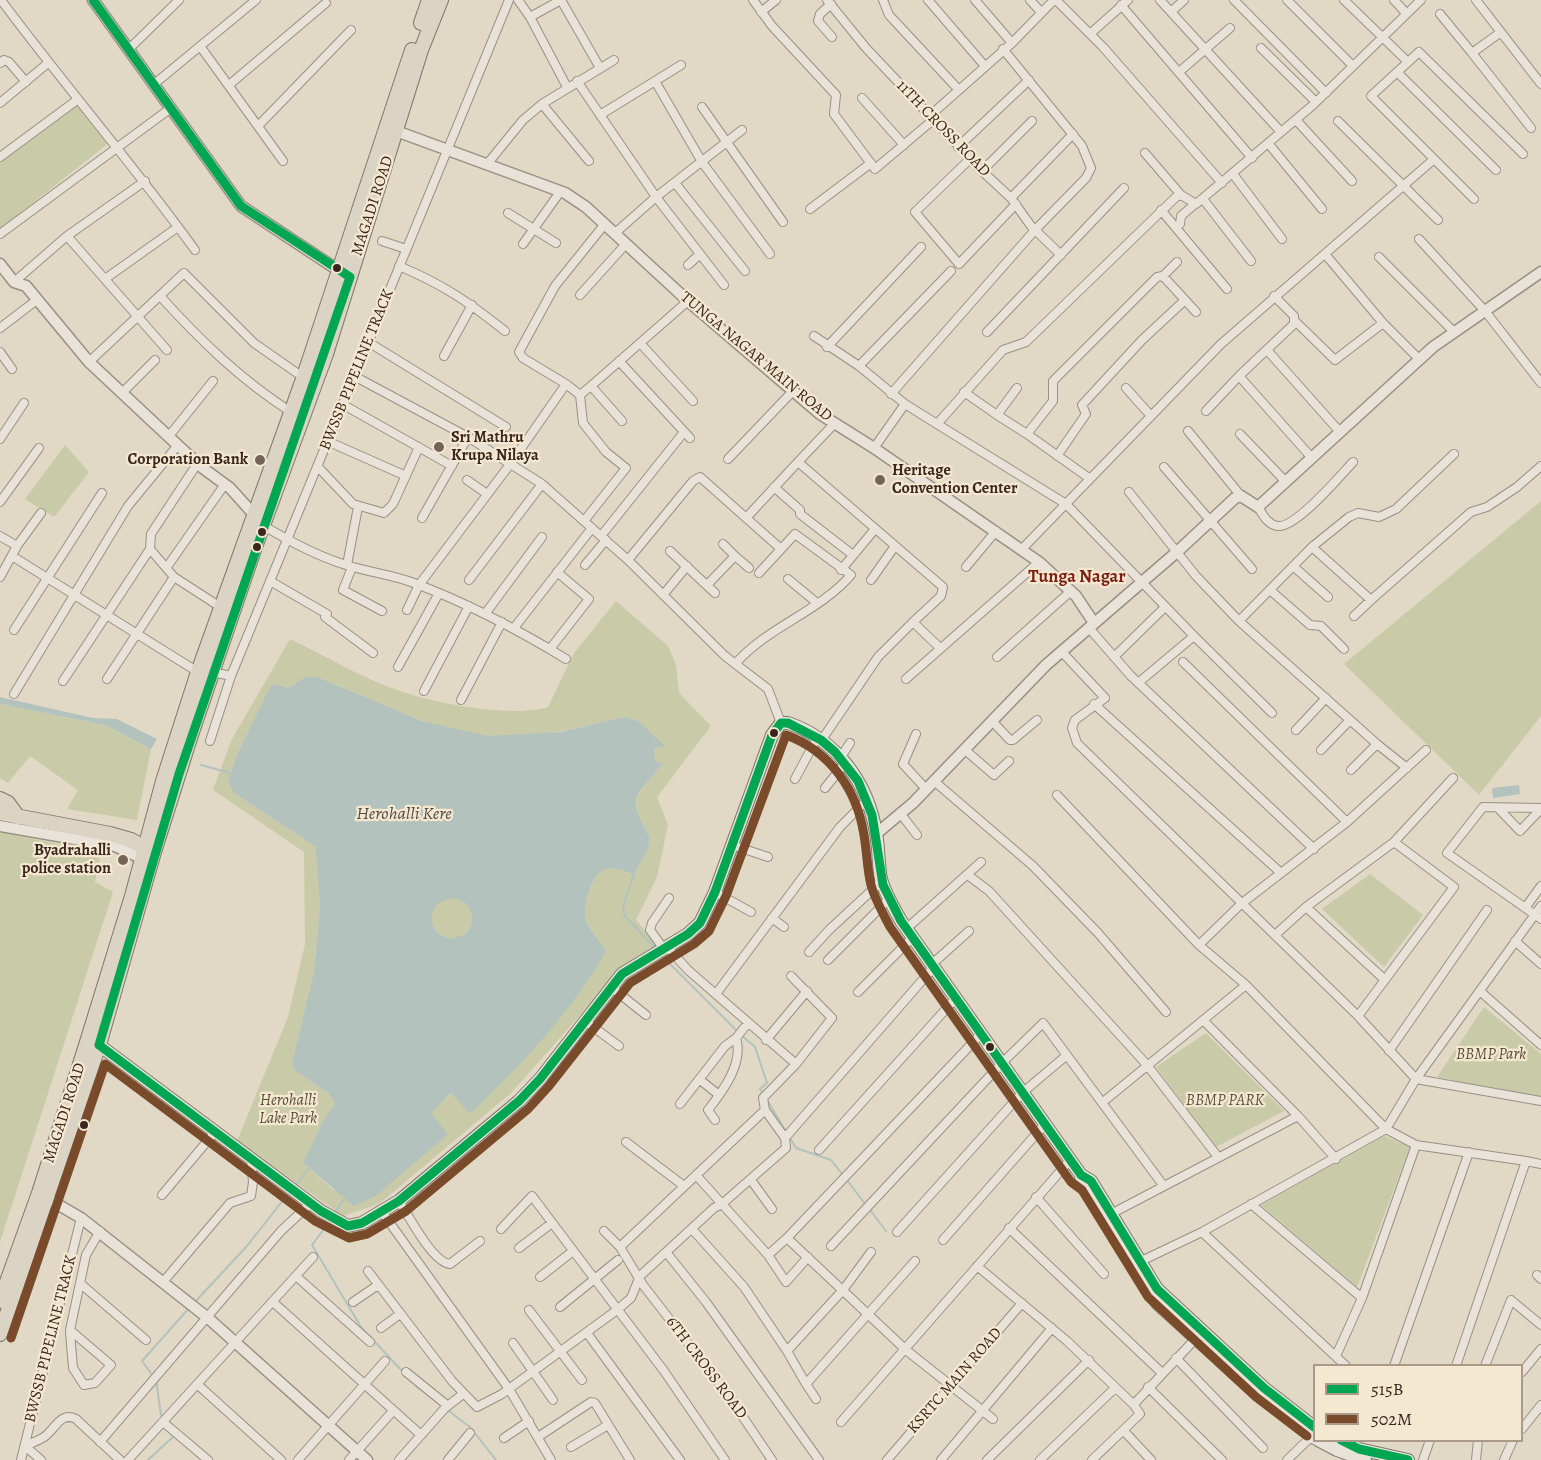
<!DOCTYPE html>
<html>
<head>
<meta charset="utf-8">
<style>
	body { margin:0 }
	#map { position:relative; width:1541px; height:1460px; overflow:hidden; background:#e1d8c5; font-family:Alegreya,serif }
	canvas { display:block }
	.legend { position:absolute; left:1313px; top:1364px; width:210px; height:78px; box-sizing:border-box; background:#f4e8d1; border:2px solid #aa9a89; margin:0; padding:8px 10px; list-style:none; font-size:18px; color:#3a261d }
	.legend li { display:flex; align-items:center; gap:12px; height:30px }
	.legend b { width:30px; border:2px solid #aa9a89 }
</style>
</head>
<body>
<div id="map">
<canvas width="1541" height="1460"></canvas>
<ul class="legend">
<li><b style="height:8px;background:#00a651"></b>515B</li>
<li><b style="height:8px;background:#7a4b2a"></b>502M</li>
</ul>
</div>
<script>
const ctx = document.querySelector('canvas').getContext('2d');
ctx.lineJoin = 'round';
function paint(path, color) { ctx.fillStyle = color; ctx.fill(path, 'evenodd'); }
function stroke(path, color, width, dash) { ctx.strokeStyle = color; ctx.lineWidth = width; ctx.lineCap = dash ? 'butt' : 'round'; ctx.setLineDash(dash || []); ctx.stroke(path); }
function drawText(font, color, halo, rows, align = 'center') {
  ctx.font = font + ' Alegreya,serif'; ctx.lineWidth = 4.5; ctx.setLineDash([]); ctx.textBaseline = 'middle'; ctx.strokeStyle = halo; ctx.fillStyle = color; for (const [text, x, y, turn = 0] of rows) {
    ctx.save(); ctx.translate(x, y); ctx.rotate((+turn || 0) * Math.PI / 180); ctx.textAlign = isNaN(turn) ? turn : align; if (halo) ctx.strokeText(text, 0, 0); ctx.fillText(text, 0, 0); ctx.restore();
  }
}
const green = new Path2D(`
	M78,101L110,142L0,229V162Z
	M65,445L89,472L54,517L25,499Z
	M1541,501V716L1479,795L1344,664Z
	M616,601L668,646L676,665L679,693L711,726L657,797L668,825L657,877L636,920L659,947L626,964L511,1093L379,1204L343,1216L237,1141L288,1017L305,944L304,852L213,790L232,739L290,639C326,656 365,680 403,692C438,704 513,718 548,707L574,653ZM318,677C372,698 430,731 488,736C534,740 581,727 625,717L664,746L654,748L655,762L663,763C635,798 627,796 650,837L648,850L634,874C626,872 614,867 606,869C591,873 581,910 587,923C592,933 600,942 606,951L430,1113L448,1134L333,1190L303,1163L324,1119L335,1103L328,1093L294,1070L292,1063L314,971L320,906L318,853L316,847L234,793L228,782L237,754L270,688L275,684L288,688Z
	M0,704L105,725L151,749L137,820L67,809L78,790L30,756L8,783L0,778Z
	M0,832L101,853L95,882L113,892L0,1242Z
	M1370,874L1423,915L1384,967L1322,909Z
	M431 918a21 21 0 1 1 42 0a21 21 0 1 1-42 0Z
	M1484,1007L1541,1054V1098L1437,1077Z
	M1206,1033L1284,1111L1216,1147L1156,1067Z
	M1384,1136L1410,1147L1357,1287L1261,1205Z`);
const water = new Path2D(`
	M306,677H318L422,721L488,736L560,732L625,717L638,721L665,746L654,748L655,762L663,763C635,799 626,794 650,837L648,850L634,874C626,872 614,867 606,869C591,873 581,910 587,923C592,933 600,942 606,951C572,1012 520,1066 470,1114L451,1093L431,1113L448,1134L377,1195L354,1206L303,1163L324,1119L335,1103L328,1093L294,1070L292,1063L314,971L320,906L316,847L234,793L228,782L237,754L270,687L275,684L288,688ZM452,898C471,900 478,918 467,933L453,939C433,938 425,918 438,903Z
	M0,697L93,718L117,719L157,739L151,749L105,725L0,704Z
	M1519,785L1520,794L1493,798L1492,788Z`);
const stream = new Path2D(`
	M201,765L234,774
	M632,872L634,874L623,906L625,916L655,948
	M660,954L737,1031
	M741,1035L755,1047L767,1083L760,1089L764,1095
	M767,1100L796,1148L831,1160L842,1174
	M846,1179L866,1205
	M296,1185L309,1168
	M870,1210L886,1231
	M334,1214L344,1199
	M330,1221L312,1245L361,1327L403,1372
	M194,1303L247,1246L287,1195
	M153,1376L142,1361L190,1307
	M156,1380L161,1415
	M415,1385L427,1394
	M446,1409L470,1427L496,1460
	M148,1460L175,1435`);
const minor = new Path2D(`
	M1,0C64,85 133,164 195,250
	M518,0L530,17L561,0
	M561,0L600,68
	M753,0L772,26L836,95L834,114L875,169L933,120L934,112L1012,43L1054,0
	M827,0L866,48L982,171L1011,198L1031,226L1061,255
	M883,0L889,15L958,89
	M928,0L984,65
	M975,0L1012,43
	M1030,0L1041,12
	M1056,0L1103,47L1222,183
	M1160,0L1281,132
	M1234,0L1326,93
	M1287,0L1353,66
	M1344,0L1408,62
	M1394,0L1406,13
	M1476,0L1541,84
	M831,4L820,14L818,21L832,37
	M1121,5L1252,158
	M1172,11L1184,0
	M761,12L776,0
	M1440,14L1472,53
	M530,17L567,87
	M1501,32L1472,53L1531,128
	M1090,34L1128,0
	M200,46L283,161
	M1261,48L1316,102
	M129,49L179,0
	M0,63L4,60L9,62L26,82
	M1179,72L1230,28
	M1397,72L1496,170
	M577,81L656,197L724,285
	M655,81L702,162L770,254
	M153,85L256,0
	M229,85L326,3
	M862,98L904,145
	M0,103L48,63
	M542,104L589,161
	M702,107L783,222
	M600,115L681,65
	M1296,120L1352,181
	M1338,121L1438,220
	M259,125L351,30
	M1268,143L1322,209
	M958,147L1029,80
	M1145,153L1181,195
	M0,157L77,100
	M970,159L915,212L959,264L1016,204
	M488,163L523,120L542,104L614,60
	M982,171L1032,121
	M1233,174L1282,239
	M675,183L745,271
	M1011,198L1073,134
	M1203,199L1251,261
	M1474,199L1371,96L1419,52L1523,154
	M810,209L871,163
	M1161,210L1227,289
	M508,213L556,243
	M1180,224L1181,216L1195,204
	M0,234L171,108
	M614,234L656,197L742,130
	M67,236L167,350
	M1419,239L1485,311L1541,383
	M382,241L406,249
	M523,244L560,192
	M1325,254L1383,323L1420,360
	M1379,257L1454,332
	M688,265L700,254
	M399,266C444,285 467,301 505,331
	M105,279L178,227
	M14,282L67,236L145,181
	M580,295L625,245
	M160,296C200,340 241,380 291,412
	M1274,296L1294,316V324L1239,376L1312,458
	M1185,300L1196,312
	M1295,321L1335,360L1383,323
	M0,328L38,299
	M987,332L1124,188
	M814,336L859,366L905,404
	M368,342L506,427
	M640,343L693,401
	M827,347L921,247
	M1267,350L1340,432
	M0,352L12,369
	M444,356L472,305
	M619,361L690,438
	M89,362L184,273L254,343L307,380
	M859,366L951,271
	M354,376L468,437L542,484L628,560L725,656L768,689L781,723
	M566,384L523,358L519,352L555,286L604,225
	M1126,388L1151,416
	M964,392L997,415L1017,388
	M122,393L155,360
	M891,394L1035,230L1086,178L1091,168L1082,146L1003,49
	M580,395L583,423L606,452L626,468L584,521
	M342,404L452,466
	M1206,411L1239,376
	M997,415L1027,434
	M622,421L591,386L688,301
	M835,423L798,462L943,587L941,596L913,622L940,648
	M937,424L1066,504L1194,636L1138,683
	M1188,431L1241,496
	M1240,434L1286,482
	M169,436L213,381
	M0,439L24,403
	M327,441L406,476
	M874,448L905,404L937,424L1003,350L1026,342L1176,197L1181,195L1196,204L1313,105L1421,0
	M1057,456L1086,414L1082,405L1142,340L1185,300L1163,276
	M728,459L793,391
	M197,464L151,534L150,549L174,577L222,608
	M318,467L353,504L384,513L393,504L419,447
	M1164,467L1252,569
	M1089,478L1027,434L1053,401V381L1157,277L1163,276L1177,262
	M467,480L487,494
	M774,487L800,510V514L853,555
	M1129,492L1196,576L1239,621L1377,744L1407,768
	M0,502L39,448
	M1258,507C1263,515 1268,525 1278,526C1296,528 1340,476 1353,462
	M422,518L468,437
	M746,518L798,462
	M264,526C289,541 315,555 343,564C366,572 391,574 414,583C467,603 517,629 566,659
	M0,536L17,546L0,577
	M601,536L684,432
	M17,546L41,513
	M1312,547L1349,517L1358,513L1379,517L1396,509L1454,454
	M1022,549L1221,344L1433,160
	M670,551L715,593
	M12,556L198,672
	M735,556L749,568
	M628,560L693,481L700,477L780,548
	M347,565L358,507
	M585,565L606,540
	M1293,566L1328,597
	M167,567L225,484
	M352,567L343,590L382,611
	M966,567L996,531
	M841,570L875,529
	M788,579L817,603
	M469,580L542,484
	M871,580L895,546
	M270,581L327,614L325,617L373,653
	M707,585L735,556L723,544
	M1270,590L1310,625L1321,626L1344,649
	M663,595L687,566
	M407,610L419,585L511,463L566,384L580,395L591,386
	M485,614L542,537
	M1354,616L1371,600
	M1239,621L1312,547L1371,600L1471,512L1487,507L1517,487L1541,466
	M514,628L592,528
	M1089,628L1130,675L1314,849
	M14,630L102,493
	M1194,636L1272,713
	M550,649L589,599L557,572
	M1061,651L1105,698L1075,720L1072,728L1077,743L1358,1016L1416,1079L1541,1101
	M997,657L1071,591
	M1114,657L1164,608
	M1183,662L1347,822
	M736,663C769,626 819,612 851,575L795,534L759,573
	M398,667L439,593
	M213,672L231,676
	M107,679L174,577
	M906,679L1039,562
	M63,681L150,549
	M424,691L469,606
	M14,694L128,506L178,445
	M461,700L502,622
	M1094,704L1281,873
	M992,721L1010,740H1013L1037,720
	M1296,730L1326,698
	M916,734L903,764L926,789
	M210,741L231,676L509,0
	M821,741L878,657L913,622
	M964,749L994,775L1009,761
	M1321,750L1350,720
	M841,757L850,743
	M1351,770L1377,744
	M795,779L817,738
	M934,781L1033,866L1098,933L1166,1012
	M825,788L846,762
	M1057,795L1199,945L1246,985L1386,1129L1416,1145L1526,1161L1456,1366
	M1498,808L1520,831L1541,809
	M1541,808L1483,807L1447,853L1541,919
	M900,813L917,835
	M732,845L768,857
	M969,876L989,891L1147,1065L1218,1157
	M715,892L751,912
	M1306,907L1385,980
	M1525,908L1541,886
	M772,918L784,927
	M906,929L981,862
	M1275,935L1306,907L1394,842L1453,778
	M1515,941L1541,964
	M1199,945L1241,904L1347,822L1426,750
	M667,947L688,970L796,1064L763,1098L765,1110
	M664,949L650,930L652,923L669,898
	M809,952L829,930L882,881
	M828,960L889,899
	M931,965L969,931
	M791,976L832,1018L796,1064
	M611,987L646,1015
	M858,992L912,938
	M1481,992L1541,1045
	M716,994L840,827L867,800
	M1358,1016L1454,887L1394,842
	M1203,1020L1298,1116L1336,1159
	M585,1021L619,1046
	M981,1034L787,1238L906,1350L993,1419
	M766,1040L807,991
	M1389,1051L1487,910
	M699,1079L719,1095
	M1103,1102L1246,985
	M680,1104L725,1046L736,1038
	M715,1120L708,1110C723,1091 744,1063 736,1038L748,1023
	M785,1138L933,968
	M626,1142L684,1186
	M819,1150L955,999
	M1526,1161L1541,1164
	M696,1175L722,1204L786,1148L785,1138L765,1110L620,1247L643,1285L726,1392L772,1460
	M751,1180L772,1209
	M162,1195L215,1132
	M1036,1197L1104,1274
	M399,1201C409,1216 432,1262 450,1264L480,1241
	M1251,1204L1362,1298
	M382,1212L509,1389L551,1460
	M1107,1216L1298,1116
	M1009,1228L1162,1373
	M501,1229L532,1196L664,1371L725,1460
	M692,1229L744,1287L787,1351L806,1384L915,1261
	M604,1231L620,1247
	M897,1232L1022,1093L1067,1055
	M1202,1232L1346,1366
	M943,1240L1045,1124
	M831,1246L1002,1063L1043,1023L1163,1185
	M519,1248L552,1223
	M666,1252L706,1302L819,1460
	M768,1255L786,1282L808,1257
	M1137,1263L1202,1232L1386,1129L1416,1079L1541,906
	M977,1266L1067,1341L1134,1405
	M368,1271L452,1381L477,1407L502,1394L617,1310L631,1298L640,1276L714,1208L722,1204L768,1255L787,1238
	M1537,1275L1541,1279
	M296,1276L370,1342
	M540,1277L573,1251
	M163,1282L230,1203L251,1196L253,1182L251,1159
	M81,1284L146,1340
	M273,1302L421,1435
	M353,1302L378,1285
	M560,1307L618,1260
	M529,1310L582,1380
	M381,1328L400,1314
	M70,1332L73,1368L84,1385L95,1383L111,1365L70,1330L86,1255L100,1231
	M587,1333L680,1460
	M513,1343L553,1400
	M787,1351L843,1290L871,1252
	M1336,1356L1362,1298L1416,1145
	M1176,1358L1263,1448
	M1394,1366L1469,1152
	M1485,1366L1511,1300L1541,1325
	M406,1372L448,1406
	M1522,1372L1541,1349
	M197,1384L281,1460
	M806,1384L816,1399
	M1148,1387L1222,1460
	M163,1422L208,1460
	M841,1422L1071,1159
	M1522,1429L1541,1405
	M1124,1431L1151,1460
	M538,1437L591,1402L595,1403L630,1460
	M504,1438L529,1421
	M100,1442L281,1231L311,1203
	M571,1447L608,1425
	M21,1460L81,1218
	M41,1460L25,1446C31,1443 38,1441 44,1437C55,1430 60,1411 76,1419L120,1460
	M128,1460L313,1257
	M298,1460L385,1361
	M349,1460L393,1411
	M399,1460L445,1408L463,1394
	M448,1460L470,1433
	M887,1460L1022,1303
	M941,1460L1052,1328
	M987,1460L1089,1360
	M1040,1460L1115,1388
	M1092,1460L1140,1414L1134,1405L1136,1402L1199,1335
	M1287,1460L1312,1436
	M1423,1460L1430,1440
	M1476,1460L1478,1440
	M1504,1460L1513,1440`);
const tertiary = new Path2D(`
	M93,0L241,206L344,274
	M396,131L565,193L586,207L688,301L820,414L874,448L1039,562L1076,596L1094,623
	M0,264L14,282L26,286L89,362L200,466L230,488L258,519
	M0,826L115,846L141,858
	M876,834L913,803L1046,665L1178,551L1235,498L1241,496L1258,507L1433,347L1541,272
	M40,1194L81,1218L208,1318L367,1460`);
const secondary = new Path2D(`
	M91,1043L99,1045L321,1211L348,1226L362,1223L399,1201L519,1101L540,1079L622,974L688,934L700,923L715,892L772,735L781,723H788C837,740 868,783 876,833C879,848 878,864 881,879C885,894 894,908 901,921L1081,1175L1091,1181L1157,1289L1264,1388L1314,1427
	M1081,1175L1082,1185L1157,1303L1257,1394L1314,1438
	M1318,1440L1337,1450L1365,1460
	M1340,1440L1359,1449L1408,1460`);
const primary = new Path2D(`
	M421,23L429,0
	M0,799L8,803L18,817
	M0,813L110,834L131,840L151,851
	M0,1301L39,1193L87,1042L132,896L163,781L198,672L303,379L412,50
	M0,1334L99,1045L154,852L191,735L255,547L326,354L421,50L441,0`);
const bus1 = new Path2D(`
	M93,0L241,206L350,277L179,774L99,1045L321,1211L348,1226L362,1223L399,1201L519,1101L540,1079L622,974L688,934L700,923L715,892L772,735L781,723H788L821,740L835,752L858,781L872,815L883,885L901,921L1081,1175L1091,1181L1157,1289L1264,1388L1314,1427
	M1341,1440L1359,1449L1408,1460`);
const bus2 = new Path2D(`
	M11,1338L105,1064L315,1221L349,1238L367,1234L406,1211L528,1109L549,1086L630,983L694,944L709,931L726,896L786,735C830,751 857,790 864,835C867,852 867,869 871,885C875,900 883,913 890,927L1071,1182L1082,1190L1148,1297L1256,1397L1307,1436`);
const markers = [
	[337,268,5,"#3a261d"],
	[439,447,6,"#746458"],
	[260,460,6,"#746458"],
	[880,480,6,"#746458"],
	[262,532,5,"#3a261d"],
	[257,547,5,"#3a261d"],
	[774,733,5,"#3a261d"],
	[123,860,6,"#746458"],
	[990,1047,5,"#3a261d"],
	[84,1125,5,"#3a261d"]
];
const streetNames = [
	["11TH CROSS ROAD",943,129,46],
	["MAGADI ROAD",373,206,-72],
	["TUNGA NAGAR MAIN ROAD",756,357,40],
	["BWSSB PIPELINE TRACK",357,370,-68],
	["MAGADI ROAD",65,1113,-72],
	["BWSSB PIPELINE TRACK",51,1339,-76],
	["6TH CROSS ROAD",706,1368,53],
	["KSRTC MAIN ROAD",955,1381,-49]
];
const poiNames = [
	["Sri Mathru",451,438],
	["Krupa Nilaya",451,456],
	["Corporation Bank",248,460,"right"],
	["Heritage",892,471],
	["Convention Center",892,489],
	["Byadrahalli",111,851,"right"],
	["police station",111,869,"right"]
];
const parkNames = [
	["BBMP Park",1491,1055],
	["Herohalli",288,1101],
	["Lake Park",288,1119],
	["BBMP PARK",1225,1101]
];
const neighbourhoodNames = [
	["Tunga Nagar",1077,578]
];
const waterNames = [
	["Herohalli Kere",404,815]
];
paint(green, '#c9cba8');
paint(water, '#b3c2bd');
stroke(stream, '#b3c2bd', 2);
stroke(minor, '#989084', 10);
stroke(tertiary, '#989084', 13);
stroke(secondary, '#80786e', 14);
stroke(primary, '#80786e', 16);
stroke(minor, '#e8e2d9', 8);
stroke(tertiary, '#e8e2d9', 10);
stroke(secondary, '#e8e2d9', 12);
stroke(primary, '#dbd3c4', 14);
stroke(bus1, '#00a651', 9);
stroke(bus2, '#7a4b2a', 9);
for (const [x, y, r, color] of markers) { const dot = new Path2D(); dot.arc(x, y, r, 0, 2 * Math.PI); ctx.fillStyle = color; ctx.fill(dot); stroke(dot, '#f4e8d1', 2); }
drawText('16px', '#3a261d', '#f4e8d1', streetNames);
drawText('bold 16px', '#3a261d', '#f4e8d1', poiNames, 'left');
drawText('italic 16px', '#594d3a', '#f4e8d1', parkNames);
drawText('bold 18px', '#7a1f14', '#f4e8d1', neighbourhoodNames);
drawText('italic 18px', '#534a44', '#f4e8d1', waterNames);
</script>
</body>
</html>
